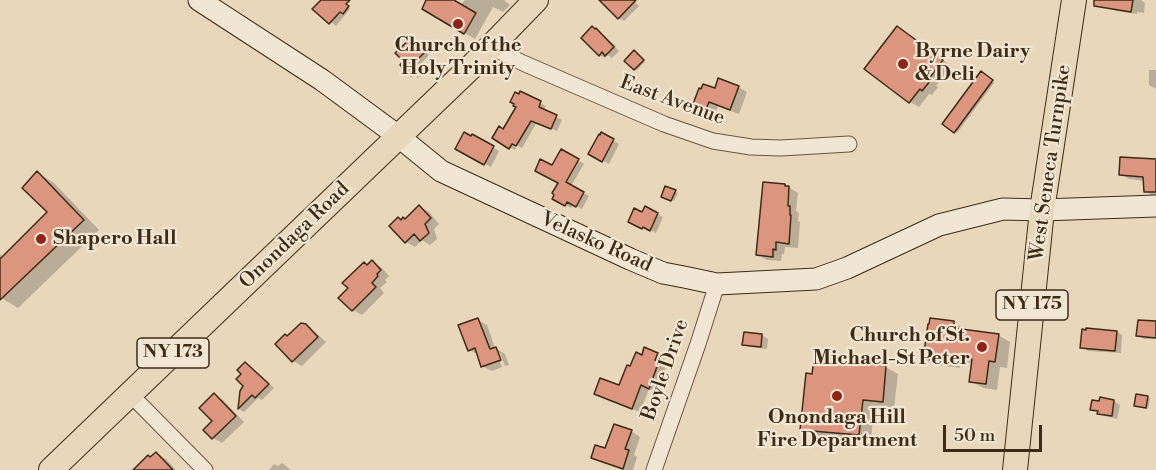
<!DOCTYPE html>
<html>
<head>
<meta charset="utf-8">
<style>
	body { margin:0 }
	#map { position:relative; width:1156px; height:470px; overflow:hidden; background:#e9d7bc; font-family:"Libre Bodoni",serif }
	canvas { display:block }
	.scale { position:absolute; left:943px; top:425px; width:99px; height:27px; box-sizing:border-box; border:3px solid #3d2b16; border-top:0; padding-left:8px; font-size:18px; line-height:21px; white-space:nowrap; color:#3d2b16; -webkit-text-stroke:4px #f1e5d3; paint-order:stroke }
</style>
</head>
<body>
<div id="map">
<canvas width="1156" height="470"></canvas>
<div class="scale">50 m</div>
</div>
<script>
const ctx = document.querySelector('canvas').getContext('2d');
ctx.lineJoin = 'round';
function paint(path, color) { ctx.fillStyle = color; ctx.fill(path, 'evenodd'); }
function stroke(path, color, width, dash) { ctx.strokeStyle = color; ctx.lineWidth = width; ctx.lineCap = dash ? 'butt' : 'round'; ctx.setLineDash(dash || []); ctx.stroke(path); }
function drawText(font, color, halo, rows, align = 'center') {
  ctx.font = font + ' "Libre Bodoni",serif'; ctx.lineWidth = 4.5; ctx.setLineDash([]); ctx.textBaseline = 'middle'; ctx.strokeStyle = halo; ctx.fillStyle = color; for (const [text, x, y, turn = 0] of rows) {
    ctx.save(); ctx.translate(x, y); ctx.rotate((+turn || 0) * Math.PI / 180); ctx.textAlign = isNaN(turn) ? turn : align; if (halo) ctx.strokeText(text, 0, 0); ctx.fillText(text, 0, 0); ctx.restore();
  }
}
const shadow = new Path2D(`
	M323,0H340L350,9L336,26L315,9Z
	M428,0H453L460,5L465,0H504L510,5L503,12L493,7L475,39L424,9Z
	M604,0H633L639,6L624,21L619,18Z
	M1111,0H1141L1145,3L1144,13L1137,12V14L1116,11L1110,8Z
	M592,28L602,34L616,46L615,47L619,51L612,58L608,55L605,58L599,55Z
	M906,33L951,66L936,86L938,87L932,95L929,94L919,107L910,102L866,68Z
	M411,40L416,43L429,55L418,67L423,72L418,78L402,65Z
	M637,54L645,62L637,70L635,69Z
	M1149,70H1156V89L1149,85Z
	M981,73L994,83L957,133L944,124Z
	M738,87L747,92L739,114L718,106L714,116L693,106L715,90Z
	M521,93L546,106L543,111L562,120L557,131L537,122L522,148L506,139L505,142L516,148L515,150L494,138L504,131L518,107Z
	M602,134L619,144L609,164L590,154Z
	M473,136L499,151L491,167L457,149Z
	M561,151L584,164L571,186L589,196L582,209L573,204L571,208L554,198L560,182L553,167Z
	M1156,161V196H1153L1145,191V181L1129,179L1121,174Z
	M38,173L54,183L99,230L18,308L0,297V254L3,257L49,212Z
	M785,185L798,193L796,211L799,213L798,221L800,222L798,248L785,247L784,254H782L781,261L767,260L758,255Z
	M666,187L678,193L674,201L663,196Z
	M420,207L429,212L439,224L434,229L437,239L430,245L422,240L415,247L406,242L391,226L402,221H405Z
	M646,208L663,217L656,233L649,229L648,231L635,225Z
	M372,262L381,267L389,276L385,280L387,282L380,288L384,293L362,315L353,310L368,266Z
	M478,320L487,325L495,348L505,354L509,365L505,366L500,353H497L502,367L492,371L482,366L479,355L469,350Z
	M954,323L966,329V331L998,335L1010,342L1007,368L1000,367L997,390L983,388L971,381L973,363L961,362L960,368L938,365L926,359Z
	M1156,323V339H1144L1138,335Z
	M305,326L315,332L326,342L302,366L293,361L288,338Z
	M1087,331L1117,332L1122,335L1121,353L1088,351L1082,347Z
	M745,333L762,335L768,339L767,349L750,347L744,344Z
	M657,354L665,359L662,365L666,367L661,379L662,380L657,392L649,389L640,412L603,398L596,394L620,387L631,368L642,357Z
	M876,362L898,374L894,408L874,406L871,441L814,436L802,429L813,375Z
	M246,364L251,367L274,388L262,400L258,398L244,412L239,409L242,391L245,386L243,374Z
	M214,395L223,400L244,422L222,443L213,438L205,430L214,422Z
	M1147,397L1150,398L1148,409L1136,406Z
	M1101,399L1114,401L1120,405L1117,419L1105,416L1092,409L1100,403Z
	M631,431L640,437L634,455L637,457L633,470H624L602,462L593,457L606,450Z
	M157,454L166,459L176,470H135Z
	M282,463L291,470H269L274,464L278,466Z`);
const building = new Path2D(`
	M321,0H350L346,4L349,6L343,14L340,12L329,24L312,9Z
	M426,0H454L476,13L464,34L422,9Z
	M599,0H636L618,19Z
	M1094,0H1133L1131,12L1094,6Z
	M592,26L595,29L596,28L614,47L605,56L602,52L599,56L581,38Z
	M897,26L943,60L928,80L930,81L922,91L920,89L909,103L864,69Z
	M411,38L425,52L414,63L419,68L411,76L400,65L403,61L395,53Z
	M634,50L644,60L634,70L624,61Z
	M981,71L993,80L954,133L942,124Z
	M718,78L739,86L730,110L709,102L705,112L692,107L699,88L701,89L703,84L715,88Z
	M520,91L541,101L539,107L557,115L551,129L531,121L516,146L512,144L509,149L492,138L499,126L503,129L516,107L513,106L514,104L510,102L515,92L519,94Z
	M464,132L471,136L472,134L494,146L484,165L455,149Z
	M601,132L614,139L602,162L588,154L599,134L600,135Z
	M561,149L579,159L566,182L584,192L576,207L567,202L565,206L552,199L554,195L552,193L558,183L535,171L540,159L552,165Z
	M1120,157L1156,159V192H1144L1143,177L1119,175Z
	M37,171L84,220L0,300V259L47,212L22,188Z
	M763,182L785,184V186H789L788,206H790V215H791L789,244L776,242V250L773,249V257L756,255Z
	M665,186L676,190L671,201L661,197Z
	M419,205L431,218L425,224L429,233L420,241L414,234L405,243L389,226L398,217L401,220L403,217L405,219Z
	M645,206L658,213L650,231L643,227L642,229L628,222L634,208L642,212Z
	M372,260L381,270L377,274L378,276L372,283L376,287L352,311L338,298L348,288L342,283L364,262L367,265Z
	M478,318L490,349L496,347L501,360L481,367L475,348L468,351L458,325Z
	M930,318L954,321V328L999,334L995,362L989,361L986,384L969,382L972,359L949,356L948,362L925,359L926,353L924,352L928,324H929Z
	M1138,320L1156,321V338L1136,336Z
	M301,323L306,324L318,337L292,362L275,344L285,334L287,336Z
	M1086,328L1117,331L1115,351L1080,348L1082,329L1086,330Z
	M744,332L762,334L761,347L742,345Z
	M644,347L658,353L655,360L659,361L649,389L641,385L632,409L594,394L600,378L619,385L627,365L630,366L636,352L642,355Z
	M831,356L876,360V365L886,366L883,402L863,400L859,435L800,430L806,373L812,374L814,358L830,359Z
	M245,362L269,384L255,398L252,395L238,409L240,391L243,386L236,379L241,374L237,370Z
	M214,393L236,416L212,439L203,430L212,421L199,408Z
	M1136,394L1148,396L1146,408L1134,406Z
	M1100,397L1114,400L1112,416L1097,414L1098,411L1090,410L1092,400L1099,401Z
	M614,424L632,430L625,449L629,450L623,469L591,458L595,445L605,448Z
	M156,452L173,470H133L148,455L150,457Z`);
const street = new Path2D(`
	M491,47L523,63L664,124L713,141L751,147L781,148L849,144
	M130,394L205,470
	M654,470L698,344L717,284`);
const secondary = new Path2D(`
	M199,0L322,80L398,136L441,171L630,259L663,273L684,277L717,284L816,279L847,268L939,225L1003,209L1042,210L1156,206`);
const primary = new Path2D(`
	M51,470L472,66L536,0
	M1015,470L1042,210L1074,0`);
const markers = [
	[458,24,6,"#8f2418"],
	[903,64,6,"#8f2418"],
	[41,239,6,"#8f2418"],
	[982,347,6,"#8f2418"],
	[837,396,6,"#8f2418"]
];
const shields = [
	[1032,305,72],
	[173,353,72]
];
const shieldNames = [
	["NY 175",1032,305],
	["NY 173",173,353]
];
const poiNames = [
	["Church of the",458,46],
	["Holy Trinity",458,69],
	["Byrne Dairy",915,52,"left"],
	["& Deli",915,75,"left"],
	["Shapero Hall",53,239,"left"],
	["Church of St.",970,336,"right"],
	["Michael-St Peter",970,359,"right"],
	["Onondaga Hill",837,418],
	["Fire Department",837,441]
];
const streetNames = [
	["East Avenue",672,101,20],
	["West Seneca Turnpike",1051,163,-82],
	["Onondaga Road",295,236,-44],
	["Velasko Road",596,243,24],
	["Boyle Drive",666,370,-71]
];
paint(shadow, '#0003');
paint(building, '#dc957f');
stroke(building, '#3d2b16', 1.5);
stroke(street, '#685640', 17);
stroke(secondary, '#3d2b16', 23);
stroke(primary, '#3d2b16', 26);
stroke(street, '#f1e5d3', 15);
stroke(secondary, '#f1e5d3', 21);
stroke(primary, '#e9d7bc', 24);
for (const [x, y, r, color] of markers) { const dot = new Path2D(); dot.arc(x, y, r, 0, 2 * Math.PI); ctx.fillStyle = color; ctx.fill(dot); stroke(dot, '#f1e5d3', 2); }
for (const [x, y, w] of shields) { const box = new Path2D(); box.roundRect(x - w / 2, y - 15, w, 30, 4.5); ctx.fillStyle = '#f1e5d3'; ctx.fill(box); stroke(box, '#3d2b16', 1.5); }
drawText('bold 18px', '#3d2b16', null, shieldNames);
drawText('bold 20px', '#3d2b16', '#f1e5d3', poiNames);
drawText('20px', '#3d2b16', '#f1e5d3', streetNames);
</script>
</body>
</html>
